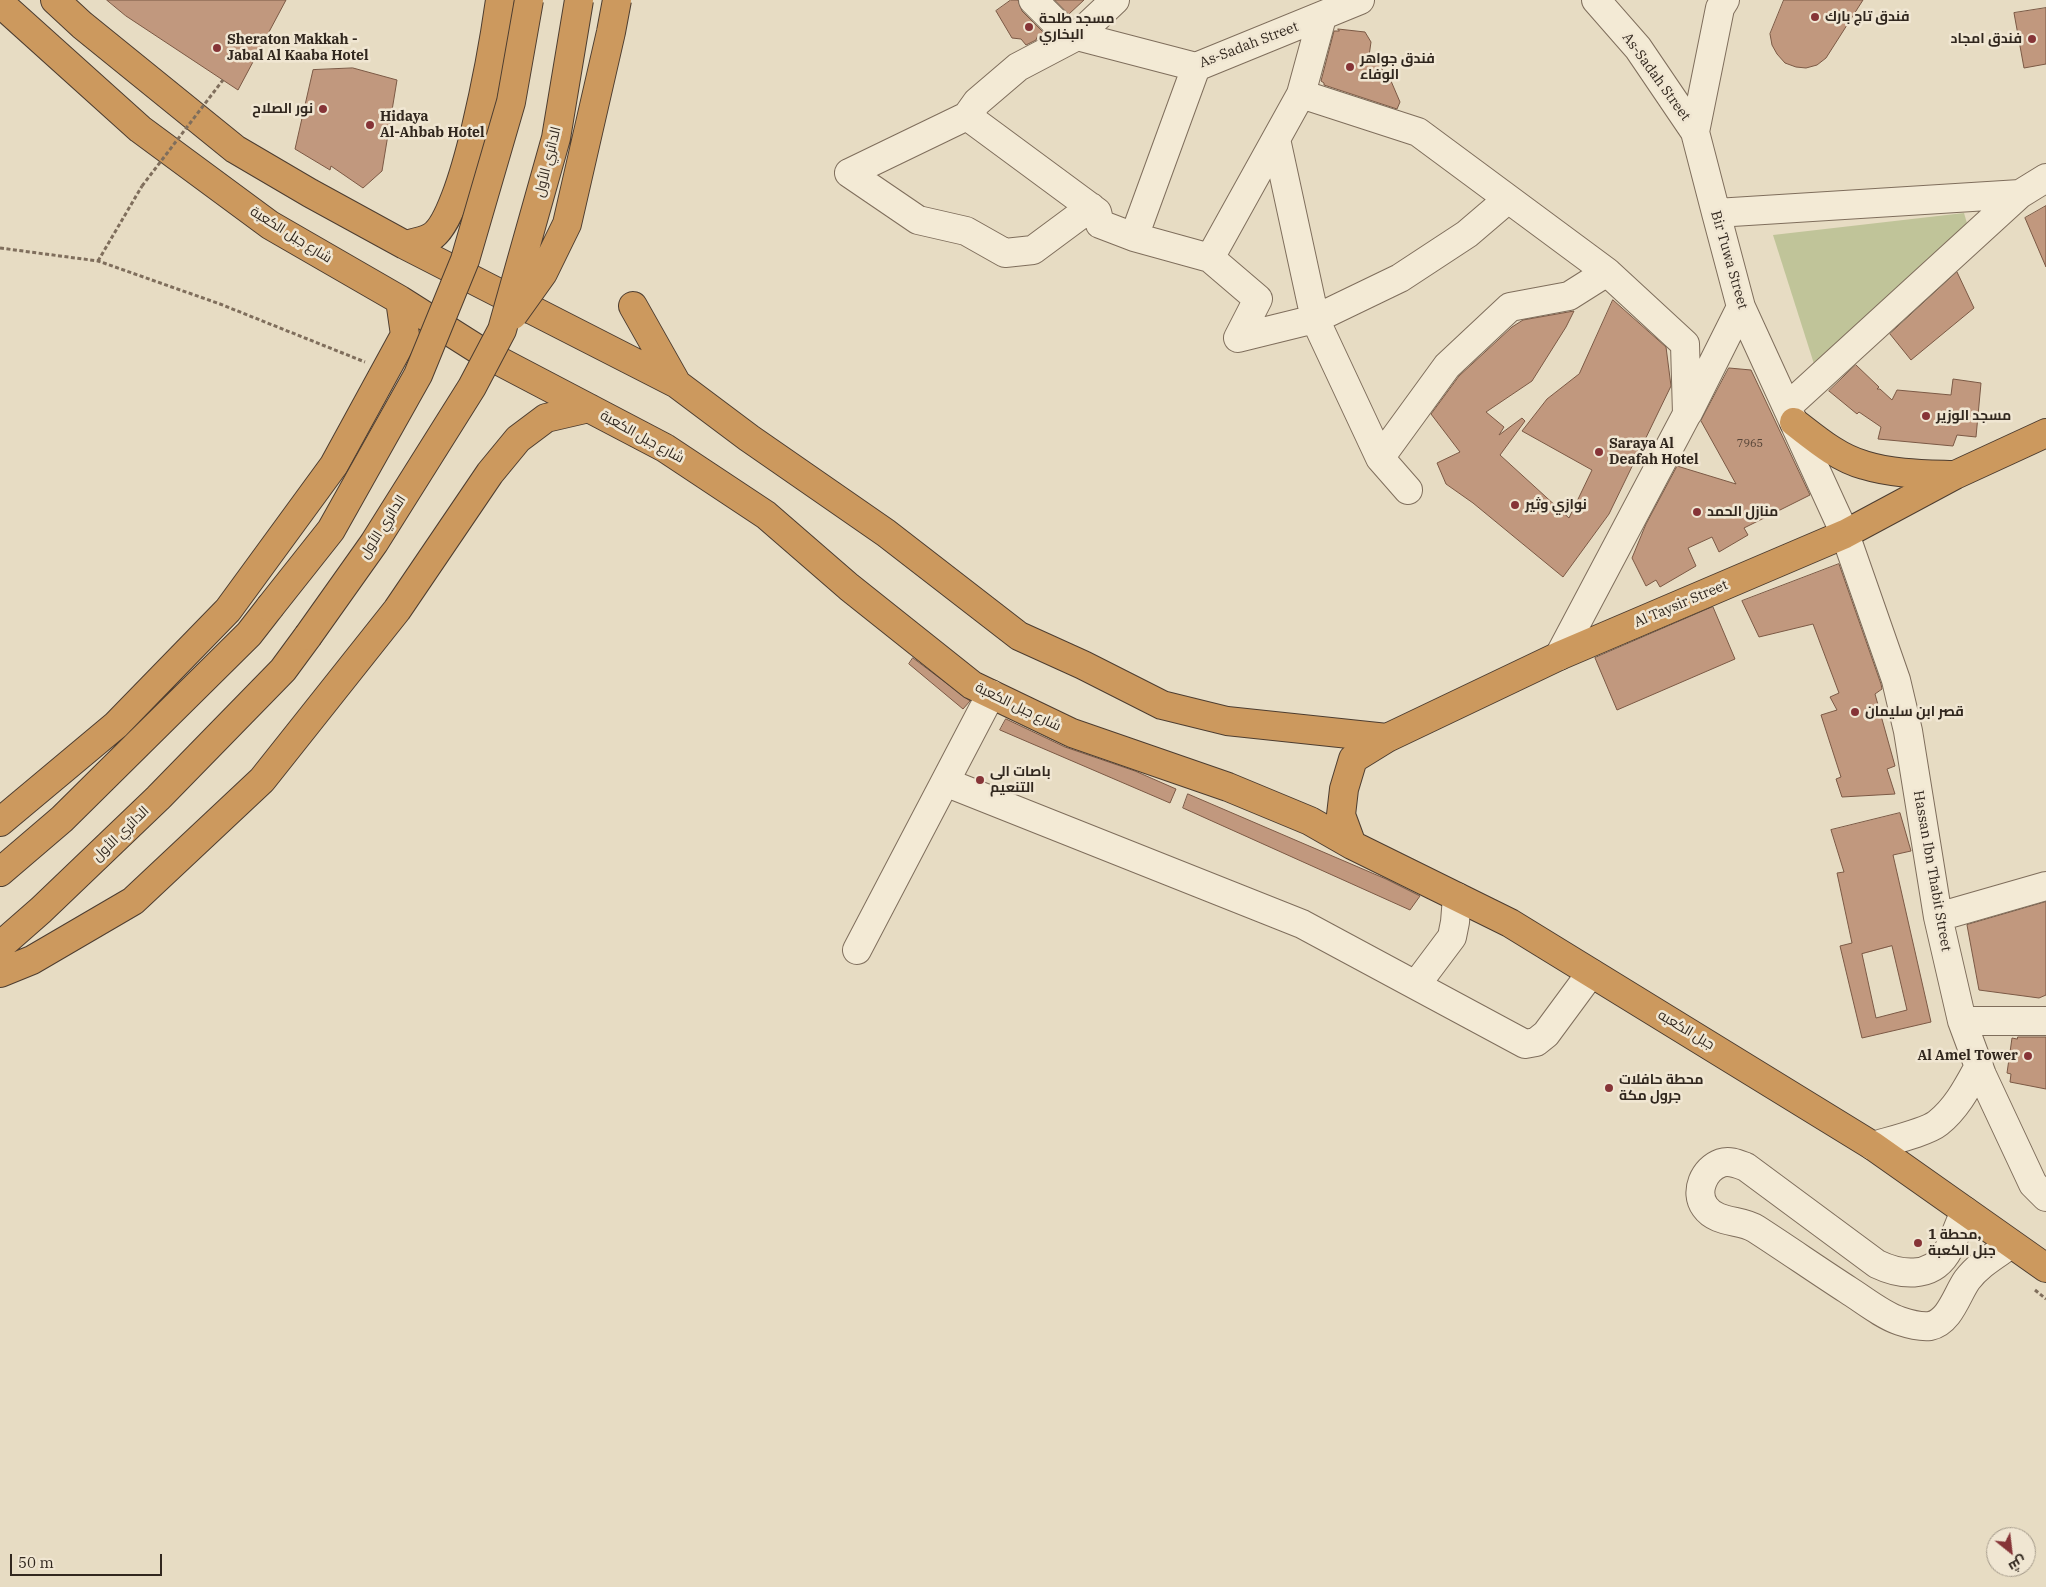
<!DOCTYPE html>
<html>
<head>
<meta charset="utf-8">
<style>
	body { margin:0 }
	#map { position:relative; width:2046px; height:1587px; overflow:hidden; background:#e7dcc3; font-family:"IBM Plex Serif",Cairo,serif }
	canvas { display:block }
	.north { position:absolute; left:1986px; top:1527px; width:50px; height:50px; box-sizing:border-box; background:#f0e6d2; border:1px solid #a49a8a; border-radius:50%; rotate:151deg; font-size:14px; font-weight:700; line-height:20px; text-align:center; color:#31271e }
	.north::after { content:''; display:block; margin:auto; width:18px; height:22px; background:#863437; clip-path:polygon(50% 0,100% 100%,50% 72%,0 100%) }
	.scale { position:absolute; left:10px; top:1554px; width:152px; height:22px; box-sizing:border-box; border:2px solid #31271e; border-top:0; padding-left:6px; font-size:15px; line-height:18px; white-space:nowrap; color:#31271e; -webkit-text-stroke:4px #f0e6d2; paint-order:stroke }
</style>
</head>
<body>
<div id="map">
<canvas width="2046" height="1587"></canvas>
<div class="north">ش</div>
<div class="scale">50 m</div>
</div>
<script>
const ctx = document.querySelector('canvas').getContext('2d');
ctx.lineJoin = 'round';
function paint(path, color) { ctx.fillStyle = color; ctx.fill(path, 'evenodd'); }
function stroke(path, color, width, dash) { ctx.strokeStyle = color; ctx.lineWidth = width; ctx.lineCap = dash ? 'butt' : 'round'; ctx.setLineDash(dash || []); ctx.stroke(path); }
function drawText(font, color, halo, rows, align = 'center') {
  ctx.font = font + ' "IBM Plex Serif",Cairo,serif'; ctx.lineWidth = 5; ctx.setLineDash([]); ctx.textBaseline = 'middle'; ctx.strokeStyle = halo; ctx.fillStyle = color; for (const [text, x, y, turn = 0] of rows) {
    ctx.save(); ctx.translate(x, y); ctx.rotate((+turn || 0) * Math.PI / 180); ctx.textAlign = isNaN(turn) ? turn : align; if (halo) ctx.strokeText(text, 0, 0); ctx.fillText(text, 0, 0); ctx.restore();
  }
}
const green = new Path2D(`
	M1964,213L1969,230L1815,367L1773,235Z`);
const building = new Path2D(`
	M107,0H286L238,90L126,16Z
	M1011,0H1018L1022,11L1045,34L1038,35L1036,40L1026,45L1021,39L1012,38L996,11Z
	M1055,0H1084L1069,14Z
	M1784,0H1863L1826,58L1817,65L1806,68L1796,67L1785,63L1777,54L1772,45L1770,34Z
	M2046,8V64L2024,68L2014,13Z
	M1338,29L1365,32L1371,42L1369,56L1377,58L1386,78L1391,81L1400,102L1397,109L1324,85V83L1321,81L1334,31H1339Z
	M353,68L397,80L382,171L363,188L331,166L330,170L295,149L313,70Z
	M2046,206V267L2025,218Z
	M1957,272L1974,308L1911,360L1890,334Z
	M1613,300L1666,347L1671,386L1609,514L1563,577L1473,503L1446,484L1437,463L1460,452L1431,414L1459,376L1512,327L1523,320L1574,311L1566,327L1532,381L1486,412L1504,427L1499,435L1522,418L1525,421L1500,455L1569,518L1592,470L1522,431L1547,399L1579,374Z
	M1856,365L1879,387L1877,389H1880L1892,400L1897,390L1951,395L1953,379L1981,383L1976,437L1957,435L1953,446L1878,439L1881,427L1859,412L1857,414L1829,391Z
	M1729,368L1751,370L1810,495L1744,528L1748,535L1719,552L1712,537L1688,548L1696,566L1660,587L1656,580L1646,586L1632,558L1646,524L1677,466L1736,484L1701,421Z
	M1839,564L1881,684L1882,689L1875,694L1895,766L1887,769L1895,794L1842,797L1836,779L1841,777L1821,715L1837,710L1830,697L1839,693L1813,624L1759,637L1742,601Z
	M1713,607L1735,659L1617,710L1595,658Z
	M913,658L970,701L963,709L909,664Z
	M1006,719L1065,747L1135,771L1176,789L1170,803L1000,730Z
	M1188,794L1386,879L1420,896L1410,910L1183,808Z
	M1900,813L1911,851L1893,855L1931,1022L1862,1038L1840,946L1852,943L1837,873L1844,872L1831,830ZM1892,946L1907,1010L1876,1018L1862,954Z
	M2046,902V995L2039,998L1979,990L1967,925Z
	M2018,1037H2046V1089L2010,1082L2011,1074L2007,1073L2012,1038L2017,1039Z`);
const path = new Path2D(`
	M0,248L98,261L220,304L365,362
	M98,261L142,186
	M2035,1290L2046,1299`);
const minor = new Path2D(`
	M1033,0L1071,38
	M1596,0L1638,48L1695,132
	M1725,0L1720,8L1695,132L1716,213L1741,307L1845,534L1896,680L1908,731L1938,917L1962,1021L1982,1075L2033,1184L2046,1197
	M1322,17L1301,94L1418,132L1607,272
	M1077,36L1196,67L1360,0
	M967,116L1097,212L1100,224L1134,237L1196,67
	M1276,139L1315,319L1380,458L1408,490
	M849,173L967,116L977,102L1018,67L1077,36L1115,0
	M849,173L918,220L966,231L1005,253L1033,250L1091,207
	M1716,213L2020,194
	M1134,237L1210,258L1301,94
	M1210,258L1258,299L1238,338
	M1238,338L1315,319L1400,278L1467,234L1508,199
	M1787,407L2020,194L2046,178
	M1688,413L1741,307
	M1380,458L1447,366L1510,307L1569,296L1607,272L1685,344L1687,414L1559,656
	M945,782L1302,924L1525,1044L1536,1042L1546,1034L1591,973
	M1938,917L2046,886
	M857,950L991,694
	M1416,985L1452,937L1455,922L1457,897
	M1962,1021H2046
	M1873,1146C1889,1141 1927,1132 1938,1123C1957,1108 1968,1086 1979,1066
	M1965,1211C1959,1224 1954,1241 1946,1254C1930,1279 1900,1275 1877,1264L1746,1167C1738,1164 1730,1160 1721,1163C1704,1169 1694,1192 1705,1207C1717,1224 1741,1219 1756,1229C1787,1249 1817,1270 1848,1290C1864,1300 1882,1315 1900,1321C1909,1324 1921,1327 1930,1326C1950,1322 1957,1294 1967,1280C1979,1264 1996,1255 2011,1244`);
const highway = new Path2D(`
	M55,0L82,25L235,149L310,193L405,245L677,384L749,438L886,533L1019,636L1083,665L1162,705L1227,721L1387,738
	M0,3L140,129L270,225L400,300L482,352L665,448L766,515L849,587L972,685L1072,733L1228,787L1310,821L1352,845L1510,923L1873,1146L2046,1268
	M405,245C413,243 424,241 431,237C465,217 494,43 500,0
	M633,306L677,384
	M1794,422C1816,439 1838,458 1864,465C1893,474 1924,474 1953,475
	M0,822L116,725L228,610L334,465L405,335L400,300
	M1352,845L1341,815L1344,789L1353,759L1387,738L1559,656L1845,534L1955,475L2046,433
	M0,872L62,819L249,634L270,607
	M0,946L41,910L158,798L283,670L308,636
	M0,973L32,960L133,901L262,780L397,610L490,473L518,439L546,418L589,408`);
const pathBridge = new Path2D(`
	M142,186L223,80`);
const highwayBridge = new Path2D(`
	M513,315L543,273L567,224L611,32L617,0
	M270,607L331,530L418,375L465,260L511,102L529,0
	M308,636L374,543L472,387L502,330L556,138L579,0`);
const markers = [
	[1815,17,5,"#863437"],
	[1029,27,5,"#863437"],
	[2032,39,5,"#863437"],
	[217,48,5,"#863437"],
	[1350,67,5,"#863437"],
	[323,109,5,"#863437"],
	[370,125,5,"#863437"],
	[1926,416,5,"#863437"],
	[1599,452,5,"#863437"],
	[1515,505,5,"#863437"],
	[1697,512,5,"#863437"],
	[1855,712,5,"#863437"],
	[980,780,5,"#863437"],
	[2028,1056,5,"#863437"],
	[1609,1088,5,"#863437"],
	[1918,1243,5,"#863437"]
];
const numberNames = [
	["7965",1750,444]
];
const poiNames = [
	["فندق تاج بارك",1825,17],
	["مسجد طلحة",1039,19],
	["البخاري",1039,35],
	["فندق امجاد",2022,39,"right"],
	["Sheraton Makkah -",227,40],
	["Jabal Al Kaaba Hotel",227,56],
	["فندق جواهر",1360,59],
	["الوفاء",1360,75],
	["نور الصلاح",313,109,"right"],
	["Hidaya",380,117],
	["Al-Ahbab Hotel",380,133],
	["مسجد الوزير",1936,416],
	["Saraya Al",1609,444],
	["Deafah Hotel",1609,460],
	["نوازي وثير",1525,505],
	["منازل الحمد",1707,512],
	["قصر ابن سليمان",1865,712],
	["باصات الى",990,772],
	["التنعيم",990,788],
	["Al Amel Tower",2018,1056,"right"],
	["محطة حافلات",1619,1080],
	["جرول مكة",1619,1096],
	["محطة 1,",1928,1235],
	["جبل الكعبة",1928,1251]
];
const streetNames = [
	["As-Sadah Street",1249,45,-21],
	["As-Sadah Street",1656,77,54],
	["الدائري الأول",548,162,-76],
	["شارع جبل الكعبة",291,235,32],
	["Bir Tuwa Street",1729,260,74],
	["شارع جبل الكعبة",642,437,29],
	["الدائري الأول",383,527,-57],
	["Al Taysir Street",1681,604,-23],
	["شارع جبل الكعبة",1018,707,26],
	["الدائري الأول",121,834,-44],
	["Hassan Ibn Thabit Street",1932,871,80],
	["جبل الكعبه",1686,1030,31]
];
paint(green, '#c0c499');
paint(building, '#c1987e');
stroke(building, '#7b5945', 1);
stroke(minor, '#7f6e5c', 30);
stroke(highway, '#4d3d30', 30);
stroke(path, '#7f6e5c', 3, [4, 2.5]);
stroke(minor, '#f3ead5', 28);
stroke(highway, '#cc995e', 28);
stroke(highwayBridge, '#4d3d30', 30, []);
stroke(pathBridge, '#7f6e5c', 3, [4, 2.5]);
stroke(highwayBridge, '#cc995e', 28);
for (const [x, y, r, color] of markers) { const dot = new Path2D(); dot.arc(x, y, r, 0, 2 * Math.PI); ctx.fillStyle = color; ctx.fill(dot); stroke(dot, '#f0e6d2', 2); }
drawText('11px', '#554336', null, numberNames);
drawText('bold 14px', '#31271e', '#f0e6d2', poiNames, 'left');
drawText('14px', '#31271e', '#f0e6d2', streetNames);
</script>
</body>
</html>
